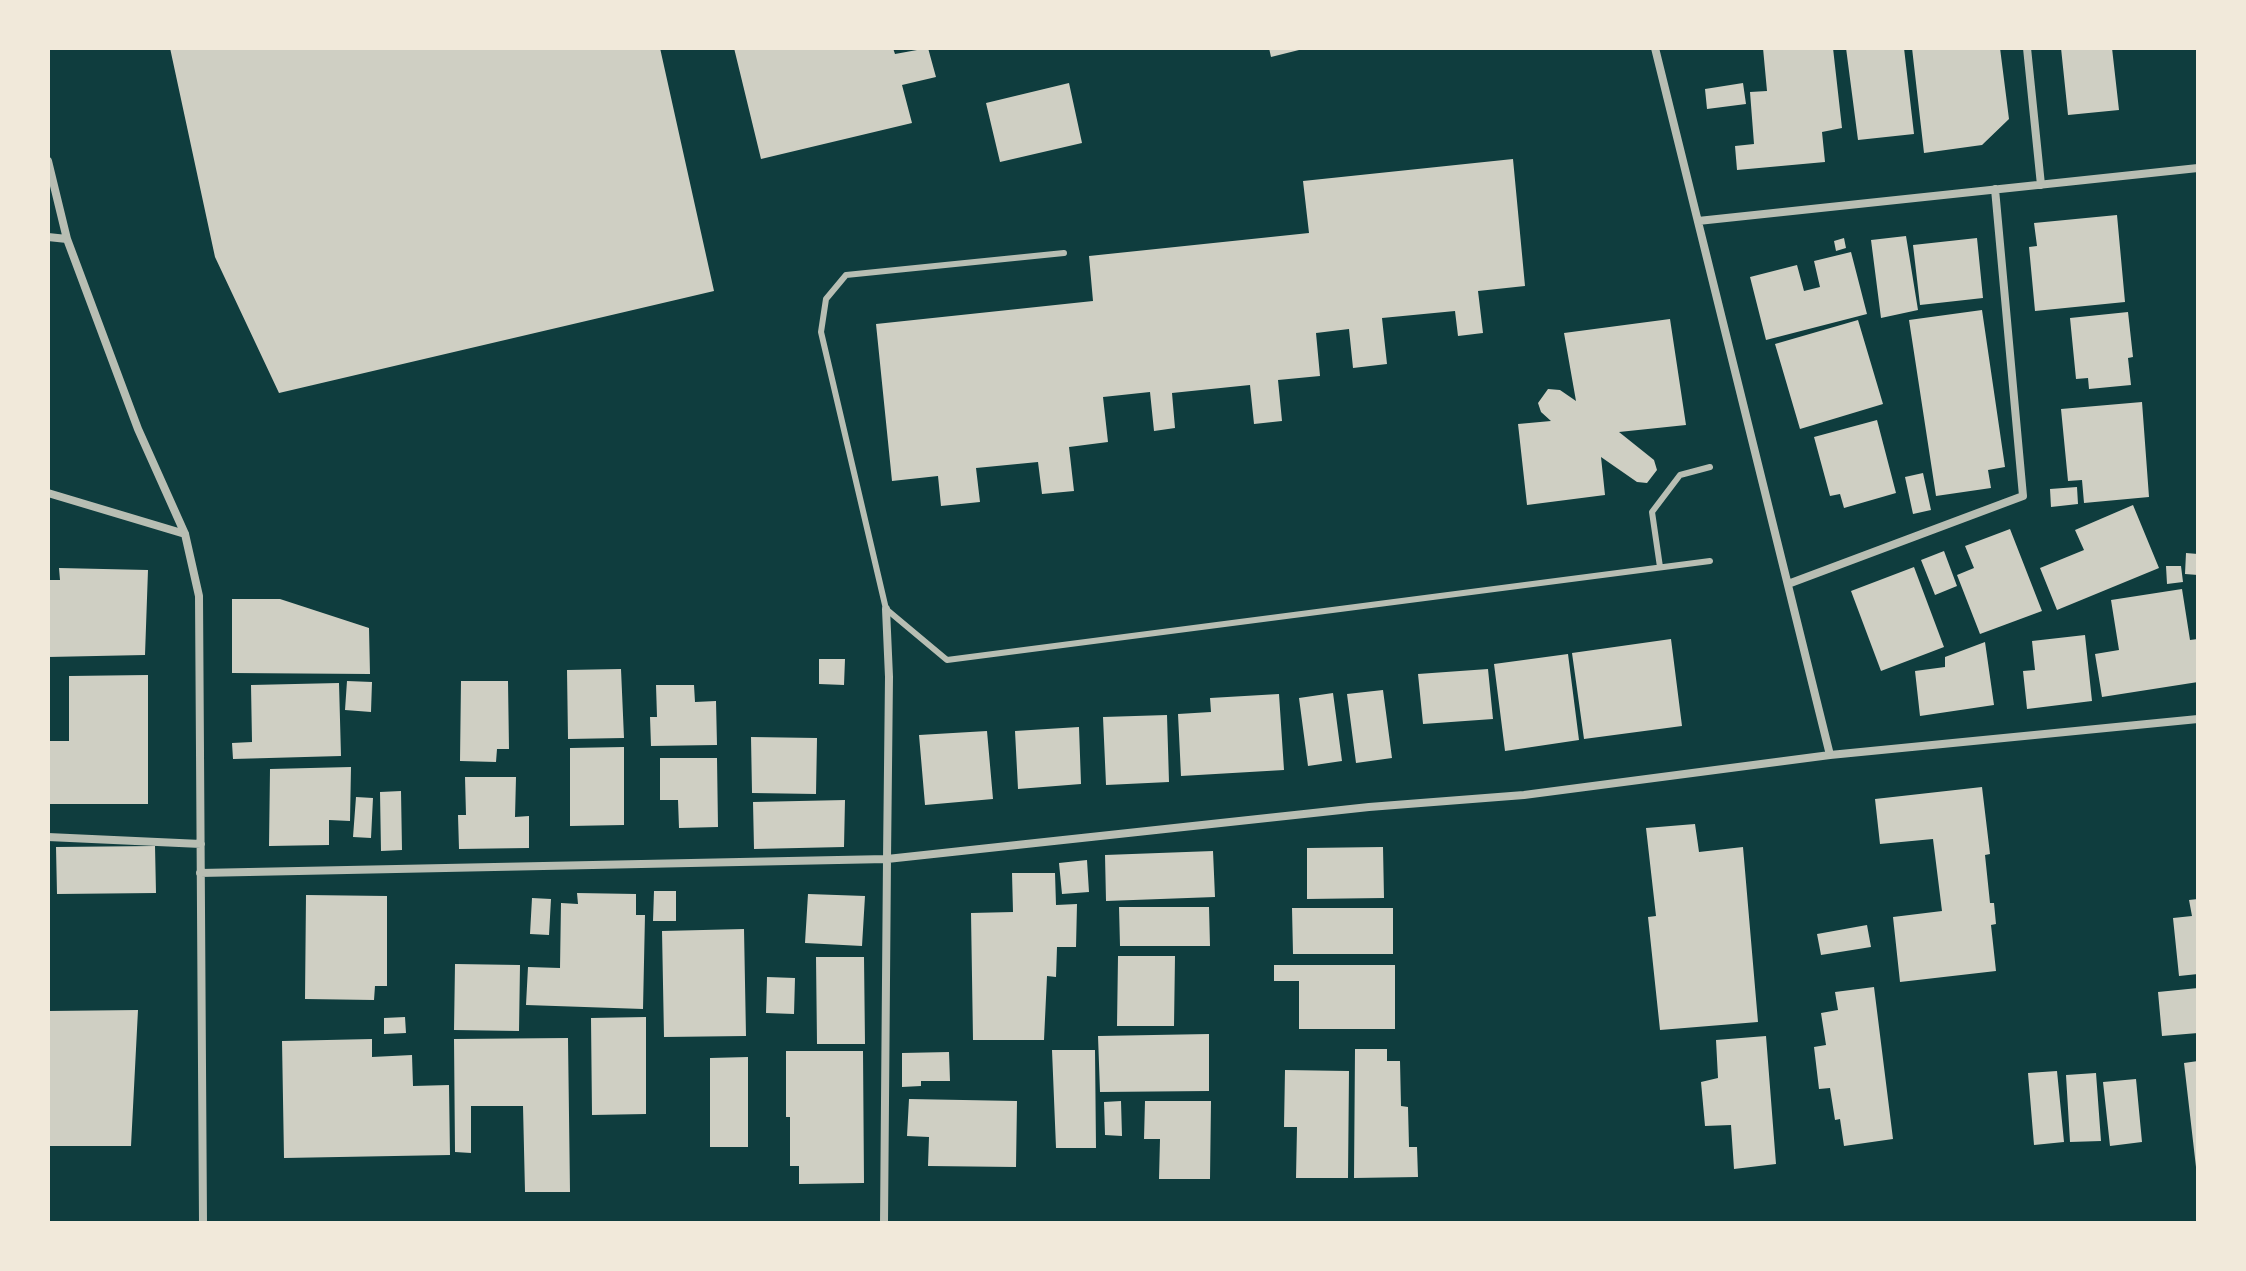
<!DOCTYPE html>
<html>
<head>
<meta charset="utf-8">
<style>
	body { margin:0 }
	#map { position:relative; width:2246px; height:1271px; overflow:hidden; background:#0f3d3e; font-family:"IBM Plex Serif",serif }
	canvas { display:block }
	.frame { position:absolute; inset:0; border:50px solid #f1e9da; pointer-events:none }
</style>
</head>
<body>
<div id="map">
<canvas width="2246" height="1271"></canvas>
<div class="frame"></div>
</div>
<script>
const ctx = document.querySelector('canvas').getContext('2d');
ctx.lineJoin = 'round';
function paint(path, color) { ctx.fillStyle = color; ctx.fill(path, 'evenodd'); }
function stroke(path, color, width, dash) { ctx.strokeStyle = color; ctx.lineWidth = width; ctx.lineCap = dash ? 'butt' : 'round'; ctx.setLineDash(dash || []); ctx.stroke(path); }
const building = new Path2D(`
	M170,48H660L714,291L279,393L215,257Z
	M734,48H893L895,54L928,48L936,77L902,85L912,123L761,159Z
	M1269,48H1302L1303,49L1271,57Z
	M1763,48H1833L1842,128L1822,132L1825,162L1737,170L1735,146L1754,144L1750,92L1767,91Z
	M1846,48H1904L1914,134L1858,140Z
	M1912,48H2000L2009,119L1982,145L1924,153Z
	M2061,48H2112L2119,110L2068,115Z
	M1069,83L1082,143L1000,162L986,103Z
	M1743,83L1746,104L1707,109L1705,89Z
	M1513,159L1525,286L1478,291L1483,333L1458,336L1455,311L1382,318L1387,364L1353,368L1349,329L1316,333L1320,376L1278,380L1282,421L1254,424L1250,385L1172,393L1175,428L1154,431L1150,392L1103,397L1108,442L1069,447L1074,491L1042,494L1038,462L976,468L980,502L941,506L938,476L892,481L876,324L1093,301L1089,256L1309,233L1303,181Z
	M2117,215L2125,302L2035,311L2029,247L2037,246L2034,223Z
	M1906,236L1918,310L1881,318L1871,240Z
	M1844,238L1846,248L1836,251L1834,241Z
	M1977,238L1983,298L1920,305L1913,245Z
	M1851,252L1867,314L1766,340L1750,277L1797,265L1804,291L1820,287L1814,261Z
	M1982,310L2005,467L1988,470L1991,488L1936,496L1909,320Z
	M2128,312L2133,357L2128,358L2131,385L2089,389L2088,378L2076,379L2070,318Z
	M1670,319L1686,425L1619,432L1654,460L1657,470L1647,483L1637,482L1601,457L1605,495L1527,505L1518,424L1551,421L1541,412L1538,403L1548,389L1560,390L1576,401L1564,333Z
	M1858,320L1883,404L1800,429L1775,344Z
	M2142,402L2149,497L2084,503L2082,480L2068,481L2061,409Z
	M1877,420L1896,493L1844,508L1840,494L1830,496L1814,437Z
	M1923,473L1931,510L1913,514L1905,477Z
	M2077,487L2078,504L2051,507L2050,489Z
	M2133,505L2159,568L2057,610L2040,568L2084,550L2075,530Z
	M2010,529L2042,611L1980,634L1957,575L1974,568L1965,546Z
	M1944,551L1957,586L1935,595L1921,560Z
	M2186,553L2198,554V575L2185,574Z
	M2166,566H2181L2183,582L2167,584Z
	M1914,567L1944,647L1881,671L1851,591Z
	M59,568L148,570L145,655L48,657V580H60Z
	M2182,589L2190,640L2198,639V682L2102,697L2095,654L2119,650L2111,600Z
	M232,599H280L369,628L370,674L232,673Z
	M2085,635L2092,701L2027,709L2023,671L2035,670L2032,641Z
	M1671,639L1682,726L1584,739L1572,653Z
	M1985,642L1994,705L1920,716L1915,671L1945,667V657Z
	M1568,654L1579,740L1505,751L1494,664Z
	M819,659H845L844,685L819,684Z
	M621,669L624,738L568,739L567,670Z
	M1488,669L1493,719L1423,724L1418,674Z
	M148,675V804H48V741H69V676Z
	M347,681L372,682L371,712L345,710Z
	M461,681H508L509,749H497L496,762L460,761Z
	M339,683L341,756L233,759L232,743L252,742L251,685Z
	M656,685H694L695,702L716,701L717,745L651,746L650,717H657Z
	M1383,690L1392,758L1356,763L1347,694Z
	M1333,693L1342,761L1308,766L1299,698Z
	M1279,694L1284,770L1181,776L1178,714L1211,712L1210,698Z
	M1167,715L1169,782L1106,785L1103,717Z
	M1079,727L1081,784L1018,789L1015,731Z
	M987,731L993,799L925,805L919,735Z
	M751,737L817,738L816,794L752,793Z
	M624,747V825L570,826V748Z
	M660,758H717L718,827L679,828L678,800H660Z
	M351,767L350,821L329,820V845L269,846L270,769Z
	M465,777H516L515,817L529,816V848L459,849L458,815H466Z
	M1982,787L1990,854L1985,855L1990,903H1994L1996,924L1991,925L1996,971L1900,982L1893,917L1942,911L1933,839L1880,844L1875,799Z
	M401,791L402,850L381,851L380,792Z
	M356,797L373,798L371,838L353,837Z
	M845,800L844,847L754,849L753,802Z
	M1695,824L1699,852L1743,847L1758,1022L1660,1030L1648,917L1656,916L1646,828Z
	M155,846L156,893L57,894L56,847Z
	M1383,847L1384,898L1307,899V848Z
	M1213,851L1215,897L1106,901L1105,855Z
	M1087,860L1089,892L1062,894L1059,863Z
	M1012,873H1055L1056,905L1077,904L1076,947H1057L1056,977L1047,976L1044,1040H973L971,913L1013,912Z
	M654,891H676V921H653Z
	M577,893L636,894V915H645L643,1009L526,1005L528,967L560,968L561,903L578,904Z
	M808,894L865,896L862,946L805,943Z
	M306,895L387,896V986H375L374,1000L305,999Z
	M532,898L551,899L549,935L530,934Z
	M2198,899V974L2179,976L2173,918L2192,916L2189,900Z
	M1119,907H1209L1210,946H1120Z
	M1292,908H1393V954H1293Z
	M1867,925L1871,947L1821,955L1817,934Z
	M744,929L746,1036L664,1037L662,931Z
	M1118,956H1175L1174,1026H1117Z
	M816,957H864L865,1044H817Z
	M455,964L520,965L519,1031L454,1030Z
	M1274,965H1395V1029H1299V981H1274Z
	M767,977L795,978L794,1014L766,1013Z
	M1874,987L1893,1139L1844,1146L1840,1119L1835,1120L1830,1088L1819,1089L1814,1047L1826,1045L1821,1013L1838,1010L1835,992Z
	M2198,988V1033L2162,1036L2158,992Z
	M138,1010L131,1146H48V1011Z
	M405,1017L406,1033L384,1034V1018Z
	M646,1017V1114L592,1115L591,1018Z
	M1209,1034V1091L1100,1092L1098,1036Z
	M1766,1036L1776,1164L1734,1169L1731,1125L1705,1126L1701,1082L1718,1078L1716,1040Z
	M568,1038L570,1192H525L523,1106H471V1153L455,1152L454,1039Z
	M372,1039V1057L412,1055L413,1086L449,1085L450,1155L284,1158L282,1041Z
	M1355,1049H1387V1061H1400L1401,1106L1408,1107L1409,1147H1417L1418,1177L1354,1178Z
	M1052,1050H1095L1096,1148H1056Z
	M786,1051H863L864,1183L799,1184V1166H790V1117H786Z
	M949,1052L950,1081H921V1086L902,1087V1053Z
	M748,1057V1147H710V1058Z
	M2198,1061V1167H2196L2184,1063Z
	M1285,1070L1349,1071L1348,1178H1296L1297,1127H1284Z
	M2057,1071L2064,1142L2034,1145L2028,1073Z
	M2096,1073L2101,1141L2070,1142L2066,1075Z
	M2136,1079L2142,1142L2110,1146L2103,1082Z
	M909,1099L1017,1101L1016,1167L928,1166L929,1137L907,1136Z
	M1121,1101L1122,1136L1105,1135L1104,1102Z
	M1145,1101H1211L1210,1179H1159L1160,1139H1144Z`);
const service = new Path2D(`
	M1064,253L846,275L826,299L821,332L886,609L947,660L1710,561
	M1660,567L1652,512L1680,475L1710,467`);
const minor = new Path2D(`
	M1655,48L1830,755
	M2027,48L2041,185
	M48,161L67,239L138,429L185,534L199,596L203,1223
	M1698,221L2198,168
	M48,237L67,239
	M48,493L185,534
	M1788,584L2023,496L1995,189
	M48,837L201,844
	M200,873L887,859L889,677L886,609
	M884,1223L887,859L1369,807L1524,795L1830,755L2198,719`);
paint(building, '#cfcfc3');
stroke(service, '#b8beb3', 6);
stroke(minor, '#b8beb3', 8);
</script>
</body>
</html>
